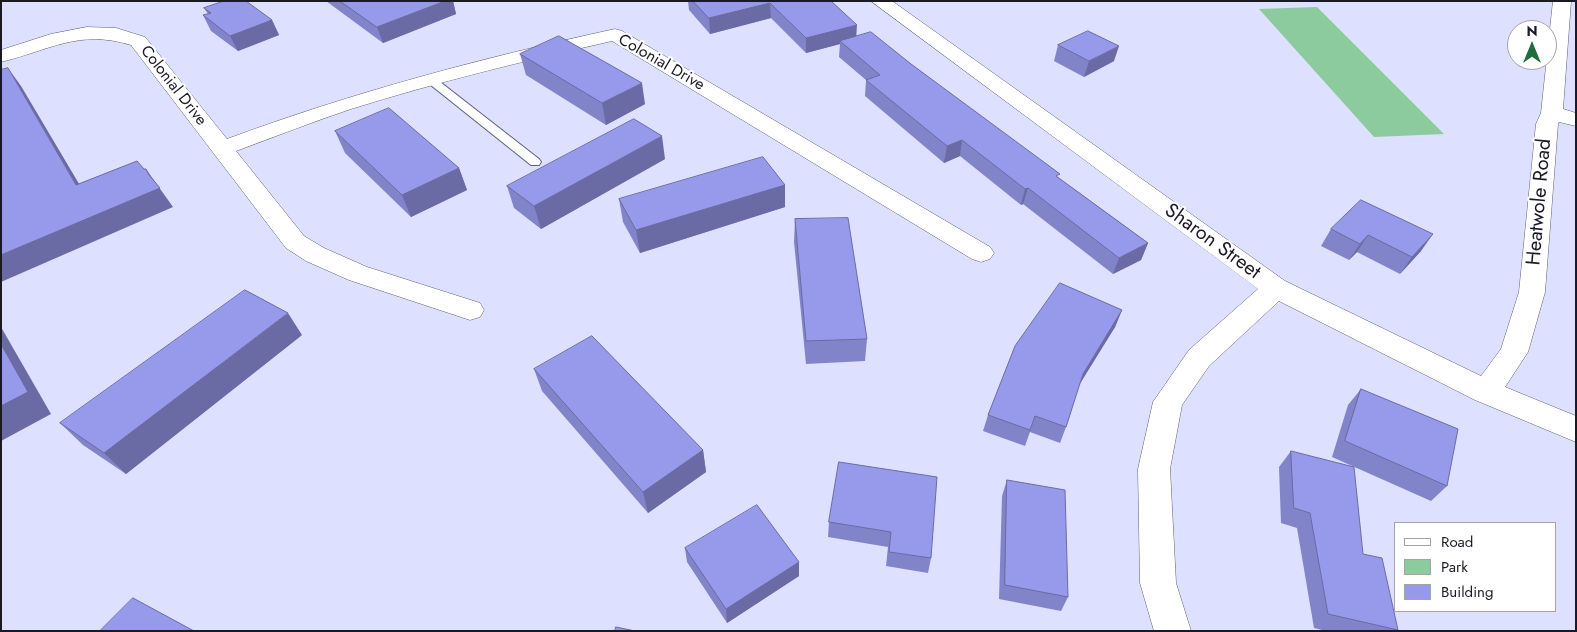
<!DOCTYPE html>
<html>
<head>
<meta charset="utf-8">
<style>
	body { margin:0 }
	#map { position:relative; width:1577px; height:632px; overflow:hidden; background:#dde0fe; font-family:Jost,sans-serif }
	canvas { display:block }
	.frame { position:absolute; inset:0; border:2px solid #1a1a25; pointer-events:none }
	.legend { position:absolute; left:1394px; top:522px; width:162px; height:90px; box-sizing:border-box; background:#fff; border:1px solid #a3a3a8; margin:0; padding:6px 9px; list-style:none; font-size:15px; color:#1a1a25 }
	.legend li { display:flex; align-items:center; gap:10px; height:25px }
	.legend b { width:25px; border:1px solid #a3a3a8 }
	.north { position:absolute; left:1507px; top:20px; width:50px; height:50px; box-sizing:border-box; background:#fff; border:1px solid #a3a3a8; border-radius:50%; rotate:0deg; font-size:14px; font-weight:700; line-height:20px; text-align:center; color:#1a1a25 }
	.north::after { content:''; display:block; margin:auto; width:18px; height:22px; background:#1f6e3e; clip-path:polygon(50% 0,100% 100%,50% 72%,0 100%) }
</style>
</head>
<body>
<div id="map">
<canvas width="1577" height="632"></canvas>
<div class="frame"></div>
<ul class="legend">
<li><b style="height:6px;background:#fff"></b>Road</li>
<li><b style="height:14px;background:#8bcb9d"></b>Park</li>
<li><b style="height:14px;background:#9799ea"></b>Building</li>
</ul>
<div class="north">N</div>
</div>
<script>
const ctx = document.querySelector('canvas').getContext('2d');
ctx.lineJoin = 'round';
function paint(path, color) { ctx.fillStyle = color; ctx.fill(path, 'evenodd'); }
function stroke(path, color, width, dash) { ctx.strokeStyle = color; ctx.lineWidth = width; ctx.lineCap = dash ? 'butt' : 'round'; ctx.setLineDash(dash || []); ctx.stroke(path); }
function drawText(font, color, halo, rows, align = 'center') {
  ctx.font = font + ' Jost,sans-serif'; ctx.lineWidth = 4; ctx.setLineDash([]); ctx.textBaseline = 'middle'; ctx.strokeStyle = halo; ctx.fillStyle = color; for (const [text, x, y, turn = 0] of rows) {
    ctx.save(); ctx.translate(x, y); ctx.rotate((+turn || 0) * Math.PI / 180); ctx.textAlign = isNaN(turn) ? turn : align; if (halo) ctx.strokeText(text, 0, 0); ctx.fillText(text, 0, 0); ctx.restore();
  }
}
const green = new Path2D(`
	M1317,7L1444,134L1374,137L1259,9Z`);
const lane = new Path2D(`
	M431,77L435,78L539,159L541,162L539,165H531L427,82L425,80Z`);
const street = new Path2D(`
	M871,1H892L1285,281L1481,376L1501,349L1519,292L1536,124L1541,113L1553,1H1571L1563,109L1576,113V126L1559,122L1558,124L1545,292L1528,352L1505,387L1576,416V442L1475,400L1279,301L1209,366L1182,405L1170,469L1176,583L1191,631H1154L1140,583L1138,469L1153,402L1189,350L1258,289Z
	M87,27L116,28L145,37L227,139C354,92 482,58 615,29L622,31L990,247L994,253L990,259L981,262L972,259L612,41C524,61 437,82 351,109C312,122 274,137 236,151L304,236L324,248L367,267L480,303L484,310L480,317L470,320L349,280L306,261L286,248L131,45C79,29 50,50 1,62V50L51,34Z`);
const wall = new Path2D(`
	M326,1H453L456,14L383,43Z
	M688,1H831L856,37L911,64L1059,178L1148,243L1141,260L1113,274L1023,204L1021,205L960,156L944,163L865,96L866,80L839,57L840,44L806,53L771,18L710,34L689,10Z
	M204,8L272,20L279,35L238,51L211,31L203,15L208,14Z
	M1058,45L1114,61L1084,77L1054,61Z
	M520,54L645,104L606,125L526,75Z
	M335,131L459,168L467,190L411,217L345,153Z
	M665,159L541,229L514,208L507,186Z
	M785,185V207L640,253L623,222L619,199Z
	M1361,200L1421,251L1400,274L1357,252L1349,260L1321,246L1331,229Z
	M795,219L867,339L865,361L806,364L794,242Z
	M1122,310L1115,327L1079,385L1066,427L1060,443L1030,432L1025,446L983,431L988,415Z
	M302,335L126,474L83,445L60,423Z
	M534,369L703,450L706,472L648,513L542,391Z
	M1361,389L1447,486L1431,501L1332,457L1348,405Z
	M1291,451L1363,554L1398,631H1326L1314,628L1297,528L1281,523L1279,467Z
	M839,462L931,558L928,573L886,566L888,547L828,537L829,522Z
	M1007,480L1068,597L1061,611L999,599L1002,496Z
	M685,548L799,562V576L727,623L687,562Z`);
const shadedWall = new Path2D(`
	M445,1H453L456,14L383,43L377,27Z
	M770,3L771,18L710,34L709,18Z
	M272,20L279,35L238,51L230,36Z
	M857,25L856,40L840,41V44L806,53V38Z
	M1119,46L1114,61L1084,77L1089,61Z
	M8,68L21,86L91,204L76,185Z
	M642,83L645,104L606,125L602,103Z
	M662,136L665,159L541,229L534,206Z
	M962,140L960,156L944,163L947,146Z
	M459,168L467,190L411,217L402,195Z
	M146,169L173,207L1,282V255Z
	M785,185V207L640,253L636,230Z
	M1028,188L1023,204L1021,205L1025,189Z
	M1433,234L1421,251L1400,274L1412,257Z
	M1368,235L1357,252L1349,260L1360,244Z
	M1148,243L1141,260L1113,274L1119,258Z
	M1122,310L1115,327L1076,390L1083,374Z
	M288,313L302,335L126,474L104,453Z
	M1,327L51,414L1,441Z
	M703,450L706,472L648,513L643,492Z
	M799,562V576L727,623L726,609Z`);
const building = new Path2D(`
	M224,1H246L272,20L230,36L203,15L211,13L204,8Z
	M340,1H445L377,27Z
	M693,1H831L857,25L806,38L770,3L709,18Z
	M1088,31L1119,46L1089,61L1058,45Z
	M871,32L911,64L1060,174L1056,176L1148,243L1119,258L1028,188L1025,189L962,140L947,146L866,80L880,75L840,41Z
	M559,36L642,83L602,103L520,54Z
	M8,68L76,185L137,161L144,169H146L149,175L160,188L1,255V70Z
	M389,108L459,168L402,195L335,131Z
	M634,119L662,136L534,206L507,186Z
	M763,157L785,185L636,230L619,199Z
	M1361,200L1433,234L1412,257L1368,235L1360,244L1331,229Z
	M848,218L867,339L806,341L795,219Z
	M1060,283L1122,310L1083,374L1066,427L1035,416L1030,430L988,415L1015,346Z
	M245,290L288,313L104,453L60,423Z
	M592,336L703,450L643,492L534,369Z
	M1,344L28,392L1,406Z
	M1361,389L1458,429L1447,486L1345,441Z
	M1291,451L1354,467L1363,554L1382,558L1398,630L1328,614L1310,513L1294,508Z
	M839,462L937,477L931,558L889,552L891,532L829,522Z
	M1007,480L1065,490L1068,597L1005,585Z
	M757,505L799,562L726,609L685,548Z
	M133,598L194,631H100Z
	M616,627L635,631H615Z`);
const farStreetnames = [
	["Colonial Drive",661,63,30],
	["Colonial Drive",173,86,52]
];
const streetNames = [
	["Heatwole Road",1540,202,-85],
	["Sharon Street",1212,242,36]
];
paint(green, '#8bcb9d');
stroke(lane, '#5d5f78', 2);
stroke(street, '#5d5f78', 1);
paint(lane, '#fff');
paint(street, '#fff');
paint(wall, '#8284c9');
paint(shadedWall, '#6a6ba4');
paint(building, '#9799ea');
stroke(building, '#6a6ba4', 1);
drawText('16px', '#1a1a25', '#fff', farStreetnames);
drawText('20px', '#1a1a25', '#fff', streetNames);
</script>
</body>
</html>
